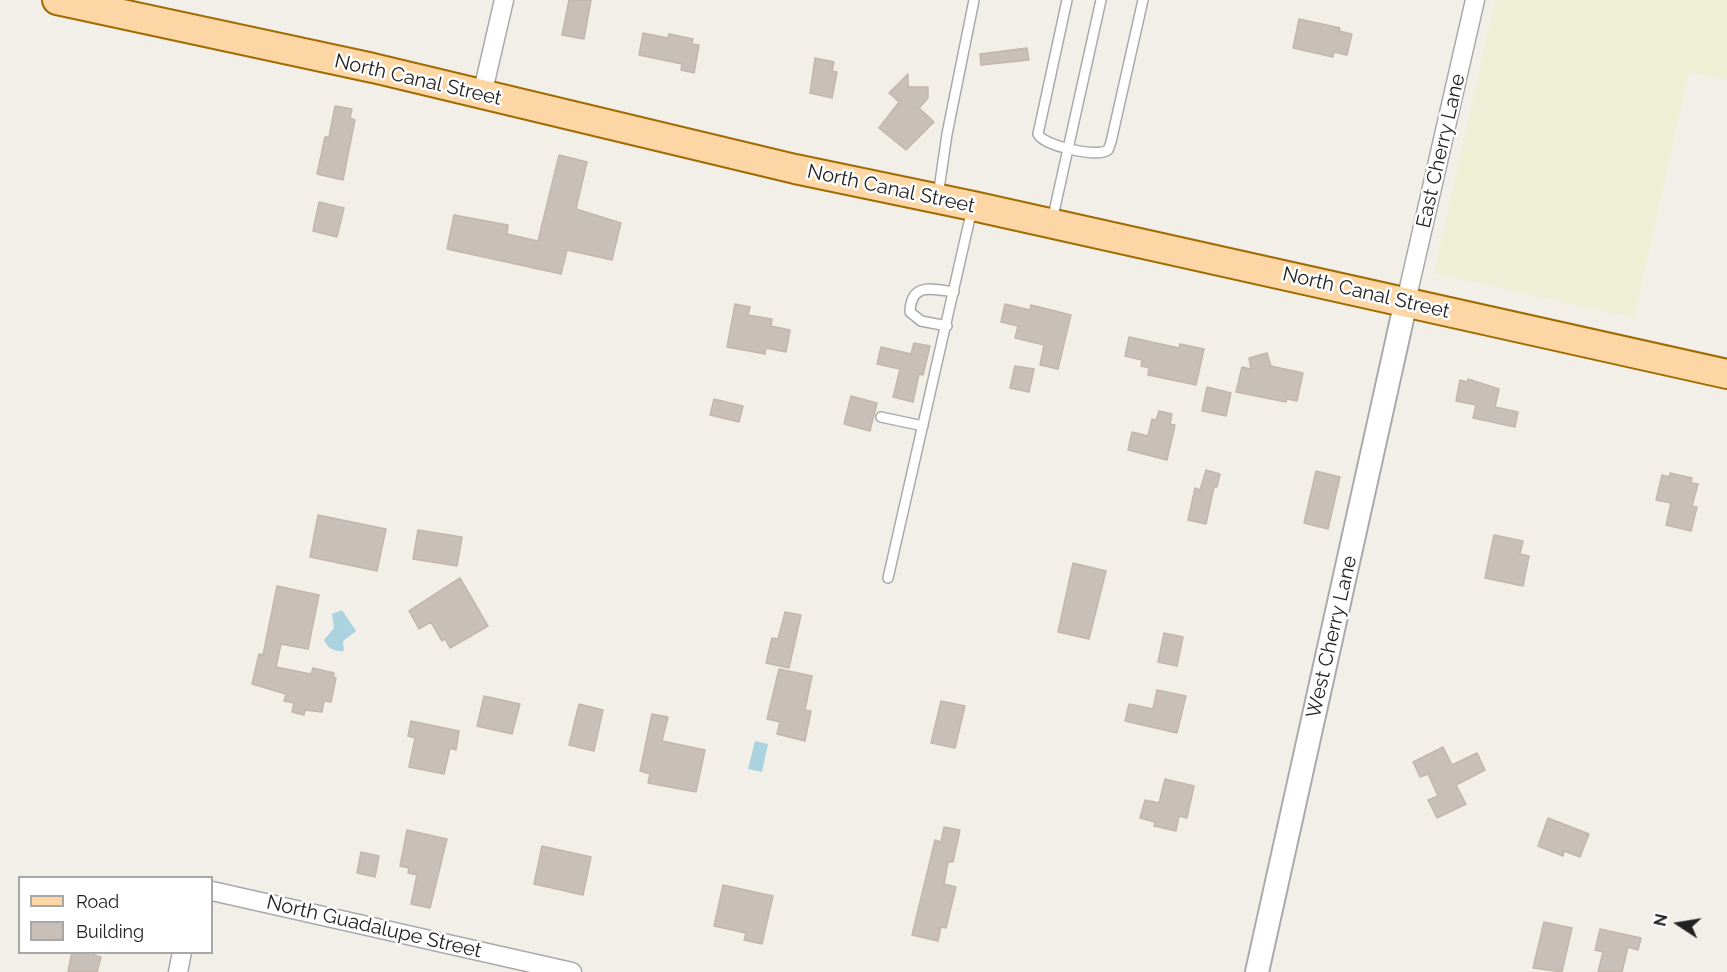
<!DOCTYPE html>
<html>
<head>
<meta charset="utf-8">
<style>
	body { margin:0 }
	#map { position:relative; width:1727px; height:972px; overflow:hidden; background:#f2efe9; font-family:Raleway,sans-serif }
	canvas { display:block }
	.legend { position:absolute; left:18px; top:876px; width:195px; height:78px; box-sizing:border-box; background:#fff; border:2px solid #a7a7a7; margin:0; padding:8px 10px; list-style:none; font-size:18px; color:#222 }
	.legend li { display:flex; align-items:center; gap:12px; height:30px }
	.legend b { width:30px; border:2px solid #a7a7a7 }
	.north { position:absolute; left:1649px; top:894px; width:60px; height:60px; -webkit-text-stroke:4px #fff; paint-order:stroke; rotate:282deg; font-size:16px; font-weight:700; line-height:24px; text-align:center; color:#222 }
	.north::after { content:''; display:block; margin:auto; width:21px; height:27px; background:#222; clip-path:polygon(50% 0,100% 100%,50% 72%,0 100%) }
</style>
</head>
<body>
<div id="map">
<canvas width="1727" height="972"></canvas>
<ul class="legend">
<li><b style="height:8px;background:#fcd6a4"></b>Road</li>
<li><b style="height:16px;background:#c7bfb8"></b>Building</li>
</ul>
<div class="north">N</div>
</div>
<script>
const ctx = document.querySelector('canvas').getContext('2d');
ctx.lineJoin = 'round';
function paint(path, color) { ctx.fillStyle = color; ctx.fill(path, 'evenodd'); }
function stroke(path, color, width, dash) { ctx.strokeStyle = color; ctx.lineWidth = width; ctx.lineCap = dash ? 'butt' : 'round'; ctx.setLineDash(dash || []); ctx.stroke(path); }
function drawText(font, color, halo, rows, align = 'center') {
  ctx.font = font + ' Raleway,sans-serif'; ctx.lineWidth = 5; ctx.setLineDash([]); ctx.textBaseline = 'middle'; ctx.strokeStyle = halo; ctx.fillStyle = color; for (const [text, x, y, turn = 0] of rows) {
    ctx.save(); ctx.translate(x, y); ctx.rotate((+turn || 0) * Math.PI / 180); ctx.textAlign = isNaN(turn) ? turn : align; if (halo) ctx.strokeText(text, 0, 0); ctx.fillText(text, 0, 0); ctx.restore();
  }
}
const farmland = new Path2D(`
	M1495,0H1727V80L1689,72L1634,318L1434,273Z`);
const water = new Path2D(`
	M342,610L356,631L343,641L344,651C335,652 328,649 324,640L334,628L332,614Z
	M755,741L768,744L762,772L748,769Z`);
const building = new Path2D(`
	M569,0H591L584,39L562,35Z
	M1299,19L1340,28L1339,31L1352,34L1347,55L1334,52L1333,57L1293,48Z
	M643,33L668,38L669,34L693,39L692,44L699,45L694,73L681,70L682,64L639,55Z
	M1027,48L1029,60L981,65L980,54Z
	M815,58L834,62L832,71L837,72L832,98L810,93Z
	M908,74V87H928V98L919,108L934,122L906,150L879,128L899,102L889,93Z
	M335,106L352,109L350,118L355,120L343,180L317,174L325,137H329Z
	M559,155L587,162L576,209L621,223L612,260L567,250L561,274L447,249L454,215L508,225L507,234L538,241Z
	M319,202L344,208L337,237L313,231Z
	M735,304L750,307L748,315L772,319L771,326L790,330L786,352L766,348L765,354L727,347Z
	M1005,304L1030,310L1031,305L1071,315L1058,369L1040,365L1044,345L1015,338L1018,326L1001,322Z
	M1129,337L1179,348L1180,344L1204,349L1196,385L1148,375L1149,368L1141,366L1142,360L1125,356Z
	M914,343L930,346L923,375L919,374L913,402L893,397L900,369L877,364L881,347L911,354Z
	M1267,353L1271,366L1303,373L1297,401L1287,399L1286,402L1236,392L1242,367L1251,369L1249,358Z
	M1015,366L1034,369L1029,392L1010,388Z
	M1468,379L1499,389L1495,407L1518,412L1515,427L1473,418L1476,405L1456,401L1460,380L1467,382Z
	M1207,387L1231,393L1226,416L1202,411Z
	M851,396L877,403L870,431L844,424Z
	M714,399L743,406L739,422L710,415Z
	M1159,411L1172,414L1170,424L1175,425L1167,460L1128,450L1132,432L1148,436L1152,419L1156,420Z
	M1206,470L1220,474L1217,487H1214L1206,524L1188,520L1195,488L1200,490Z
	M1316,471L1340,477L1328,529L1304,523Z
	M1670,473L1692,478L1691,483L1698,484L1692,506L1697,507L1691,531L1666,525L1671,503L1656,500L1662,475L1669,477Z
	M318,515L386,529L377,571L310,557Z
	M418,530L462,537L457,566L413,559Z
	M1494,535L1523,541L1520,554L1529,556L1523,586L1485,578Z
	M1073,563L1106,571L1089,639L1058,632Z
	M460,578L488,626L450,648L445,639L442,641L431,622L419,629L409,611Z
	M277,586L319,595L308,649L281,644L276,667L311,674L313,668L334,673L333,677L336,678L331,702L324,701L322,712L305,710L304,715L292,712L294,703L284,701L286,694L252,684L259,654L263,655Z
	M785,612L801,615L789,668L766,663L772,638L778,639Z
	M1164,633L1183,637L1177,666L1158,662Z
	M779,669L812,676L805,710L811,711L805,741L777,734L780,722L767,719Z
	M1157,690L1186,696L1177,733L1125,721L1129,704L1153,709Z
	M484,696L520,704L512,734L477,726Z
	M941,701L965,706L955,748L931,743Z
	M579,704L603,710L594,751L569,745Z
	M652,714L668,717L662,741L705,750L696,792L648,783L650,774L640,771Z
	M411,721L459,731L456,750L450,748L444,774L409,767L415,738L408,736Z
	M1443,747L1452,765L1477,753L1485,770L1456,785L1466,804L1437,818L1428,800L1438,796L1428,774L1420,777L1413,762Z
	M1165,779L1194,786L1187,818L1179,816L1176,831L1154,826L1155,822L1140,818L1145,800L1159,803Z
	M1548,818L1589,834L1580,857L1564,851L1563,856L1538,846Z
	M944,827L960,830L953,862H948L944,884L956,887L946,928L941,927L938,941L912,935L935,840L941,842Z
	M407,830L447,839L430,908L411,904L417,875L408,873L409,868L400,866Z
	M542,846L591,857L583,895L534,884Z
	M361,852L379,856L375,877L357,873Z
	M723,885L773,896L762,944L744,940L746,933L714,926Z
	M1544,922L1572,928L1562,972L1533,968Z
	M1600,929L1641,938L1638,950L1628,947L1622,972H1598L1603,952L1595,950Z
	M72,952H94V955L101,957L97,972H68Z`);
const service = new Path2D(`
	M1067,0L1038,134C1044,146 1097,158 1108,150L1111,142L1143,0
	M938,196L947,134L974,0
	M1052,221L1101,0
	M947,326L921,321L910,312C911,282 932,289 954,292
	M881,417L923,426
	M888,578L972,209`);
const minor = new Path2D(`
	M482,95L504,0
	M1406,301L1475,0
	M212,891L572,972
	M178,972L182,952`);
const tertiary = new Path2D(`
	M1257,972L1406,301`);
const primary = new Path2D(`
	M57,0L373,68L795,169L973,206L1727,374`);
const streetNames = [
	["North Canal Street",418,80,13],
	["East Cherry Lane",1441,151,-77],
	["North Canal Street",891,189,12],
	["North Canal Street",1366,293,13],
	["West Cherry Lane",1332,637,-77],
	["North Guadalupe Street",374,927,13]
];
paint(farmland, '#eef0d5');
paint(water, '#aad3df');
paint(building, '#c7bfb8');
stroke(building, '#c4b6ab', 1.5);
stroke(service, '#a9a9a9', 12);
stroke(minor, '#a9a9a9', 21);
stroke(tertiary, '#a9a9a9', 26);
stroke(primary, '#a06b00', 32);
stroke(service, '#fff', 9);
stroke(minor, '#fff', 18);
stroke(tertiary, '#fff', 22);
stroke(primary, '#fcd6a4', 28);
drawText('20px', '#222', '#fff', streetNames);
</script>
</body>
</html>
